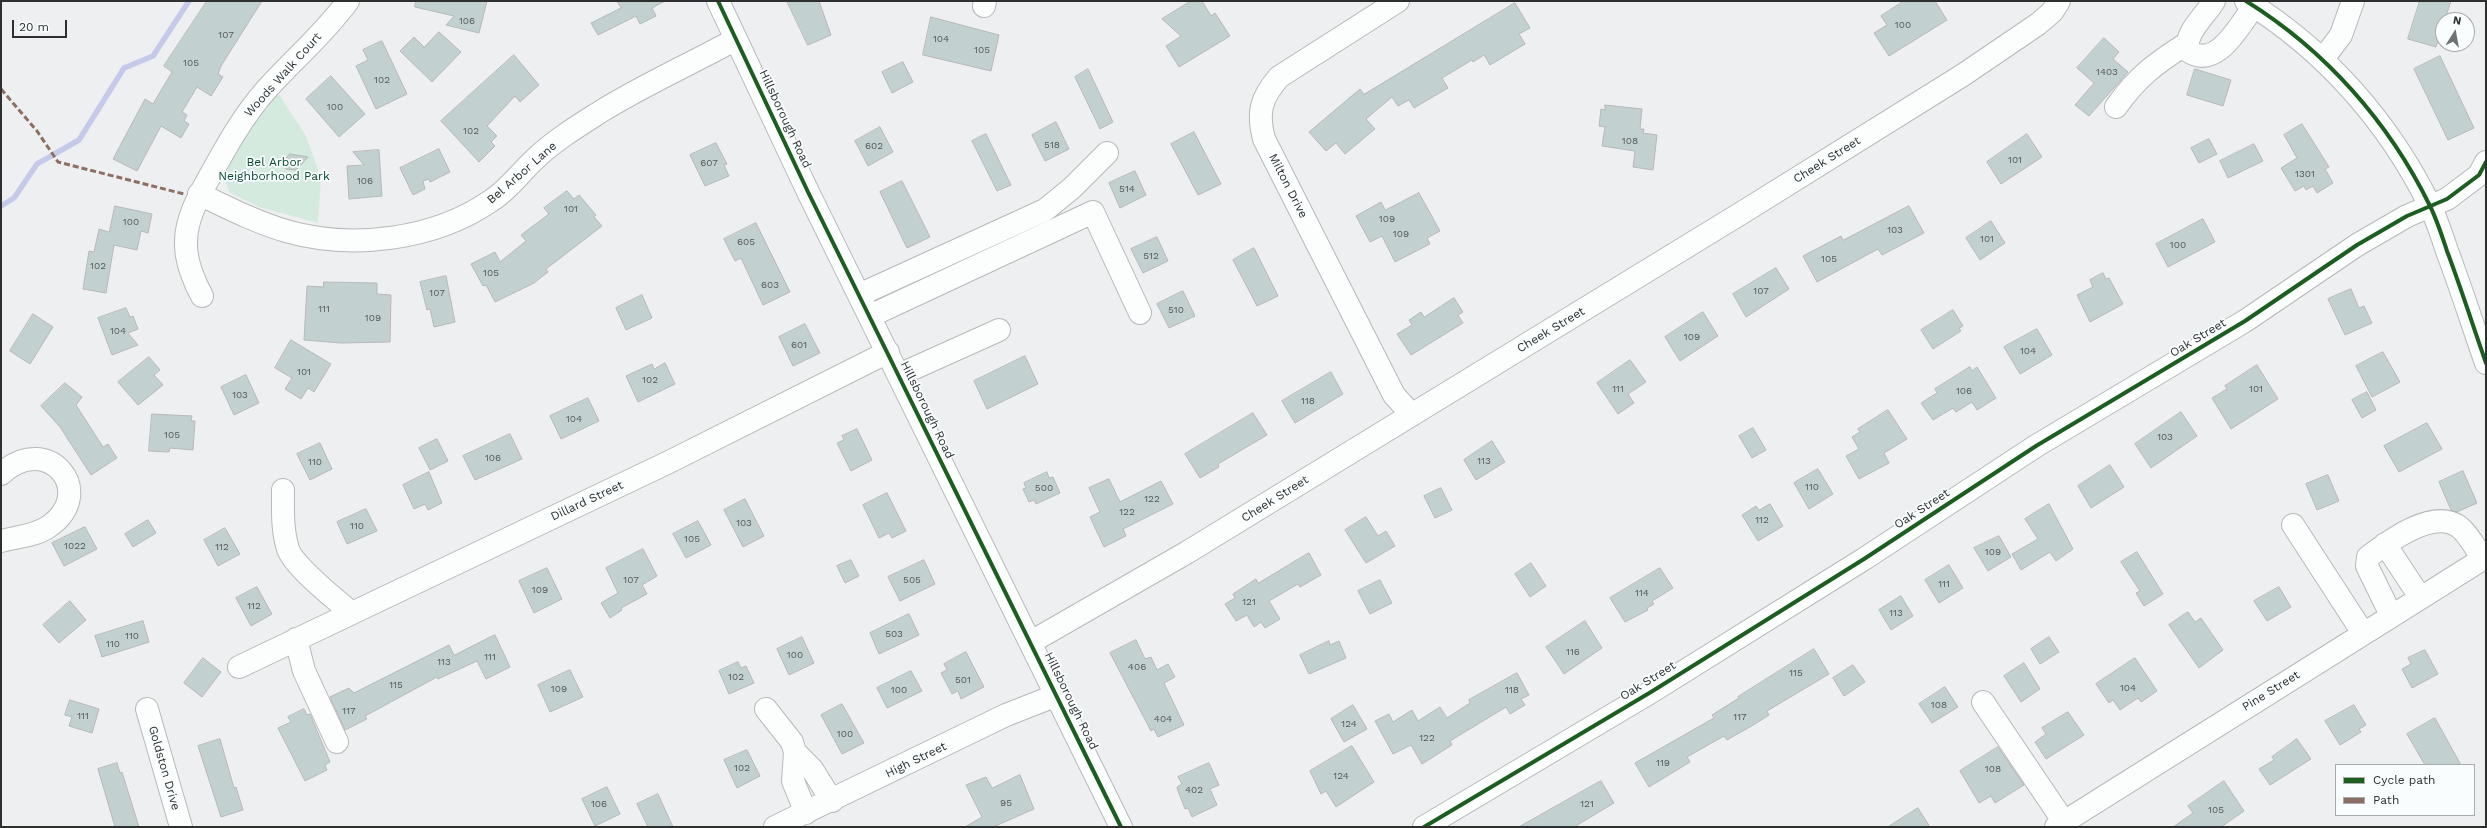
<!DOCTYPE html>
<html>
<head>
<meta charset="utf-8">
<style>
	body { margin:0 }
	#map { position:relative; width:2487px; height:828px; overflow:hidden; background:#edeff0; font-family:"Work Sans",sans-serif }
	canvas { display:block }
	.frame { position:absolute; inset:0; border:2px solid #2e3030; pointer-events:none }
	.legend { position:absolute; left:2335px; top:764px; width:140px; height:52px; box-sizing:border-box; background:#f9fdfe; border:1px solid #a8abac; margin:0; padding:5px 7px; list-style:none; font-size:12px; color:#2e3030 }
	.legend li { display:flex; align-items:center; gap:8px; height:20px }
	.legend b { width:20px; border:1px solid #a8abac }
	.north { position:absolute; left:2435px; top:12px; width:40px; height:40px; box-sizing:border-box; background:#f9fdfe; border:1px solid #a8abac; border-radius:50%; rotate:11deg; font-size:11px; font-weight:700; line-height:16px; text-align:center; color:#2e3030 }
	.north::after { content:''; display:block; margin:auto; width:14px; height:18px; background:#717373; clip-path:polygon(50% 0,100% 100%,50% 72%,0 100%) }
	.scale { position:absolute; left:12px; top:20px; width:55px; height:18px; box-sizing:border-box; border:2px solid #2e3030; border-top:0; padding-left:5px; font-size:12px; line-height:14px; white-space:nowrap; color:#2e3030; -webkit-text-stroke:3px #f9fdfe; paint-order:stroke }
</style>
</head>
<body>
<div id="map">
<canvas width="2487" height="828"></canvas>
<div class="frame"></div>
<ul class="legend">
<li><b style="height:5px;background:#1b5e20"></b>Cycle path</li>
<li><b style="height:5px;background:#8d6e63"></b>Path</li>
</ul>
<div class="north">N</div>
<div class="scale">20 m</div>
</div>
<script>
const ctx = document.querySelector('canvas').getContext('2d');
ctx.lineJoin = 'round';
function paint(path, color) { ctx.fillStyle = color; ctx.fill(path, 'evenodd'); }
function stroke(path, color, width, dash) { ctx.strokeStyle = color; ctx.lineWidth = width; ctx.lineCap = dash ? 'butt' : 'round'; ctx.setLineDash(dash || []); ctx.stroke(path); }
function drawText(font, color, halo, rows, align = 'center') {
  ctx.font = font + ' "Work Sans",sans-serif'; ctx.lineWidth = 3.5; ctx.setLineDash([]); ctx.textBaseline = 'middle'; ctx.strokeStyle = halo; ctx.fillStyle = color; for (const [text, x, y, turn = 0] of rows) {
    ctx.save(); ctx.translate(x, y); ctx.rotate((+turn || 0) * Math.PI / 180); ctx.textAlign = isNaN(turn) ? turn : align; if (halo) ctx.strokeText(text, 0, 0); ctx.fillText(text, 0, 0); ctx.restore();
  }
}
const green = new Path2D(`
	M278,93L306,136L321,178L318,223L259,207L229,192L224,177L242,140Z`);
const stream = new Path2D(`
	M1,206L14,198L37,164L79,140L124,68L153,56L189,1`);
const building = new Path2D(`
	M207,1H262L221,66L218,74L223,77L211,96L197,87L182,112L187,115L184,121L189,124L181,138L161,126L137,171L113,159L145,99L153,104L172,72L164,66Z
	M416,1H487L479,33L446,25L454,16L415,7Z
	M617,1H665L652,8L656,16L640,24L636,16L598,35L591,23L621,8Z
	M787,1H819L831,35L808,45Z
	M1191,1H1202L1211,16L1215,13L1230,36L1179,67L1166,46L1181,36L1162,19Z
	M1904,1H1935L1947,20L1889,56L1874,33L1887,25L1881,16Z
	M2420,1H2451L2436,47L2408,39Z
	M1515,3L1530,28L1519,34L1525,44L1490,65L1484,55L1473,62L1472,60L1442,78L1448,88L1414,108L1409,100L1398,106L1392,97L1366,119L1375,129L1345,154L1336,143L1326,151L1309,132L1360,89L1364,94Z
	M931,17L999,35L991,71L923,55Z
	M439,32L461,52L432,82L400,51L414,37L424,47Z
	M2104,38L2119,52L2113,59L2128,72L2089,116L2075,105L2094,83L2077,68Z
	M382,41L407,94L376,109L356,66L368,60L363,50Z
	M514,55L539,85L520,102L515,96L487,126L497,136L491,142L495,146L479,162L441,121Z
	M2440,56L2474,128L2448,140L2414,69Z
	M903,62L913,82L892,93L882,72Z
	M1088,69L1113,122L1100,129L1075,77Z
	M2195,69L2231,80L2223,106L2187,95Z
	M331,76L365,114L339,137L306,99Z
	M1605,105L1642,109L1640,129H1644L1643,133L1657,135L1653,170L1633,167L1635,151L1602,146L1605,127L1599,126L1601,109L1605,110Z
	M1056,122L1069,149L1045,161L1032,135Z
	M2302,124L2329,167L2325,169L2333,183L2317,193L2313,186L2306,190L2304,186L2295,191L2281,168L2297,158L2284,135Z
	M880,127L893,152L868,166L855,141Z
	M1194,132L1221,184L1198,195L1171,144Z
	M986,134L1011,185L997,191L972,141Z
	M2027,134L2042,157L2001,184L1987,162Z
	M2209,139L2217,154L2199,163L2191,148Z
	M716,143L727,164L724,165L729,176L705,186L690,155Z
	M2254,144L2263,161L2228,178L2220,161Z
	M439,149L450,172L430,182L429,179L423,181L425,189L413,195L400,168Z
	M379,150L382,196L349,199L347,166L364,165L353,152Z
	M290,154L308,157L296,170L286,169L285,160Z
	M1135,171L1146,195L1120,208L1109,183Z
	M902,181L930,237L907,248L880,192Z
	M567,191L574,199L579,195L596,215L594,217L602,226L546,269L548,272L534,283L495,302L486,285L483,286L471,264L495,252L500,262L526,241L521,235L549,214L544,208Z
	M1419,193L1440,231L1427,238L1430,244L1395,262L1382,236L1370,242L1356,216L1381,202L1385,210Z
	M115,206L152,214L148,233L141,231L137,250L114,245L106,293L83,289L89,251L94,252L99,229L109,232Z
	M1909,206L1924,233L1882,255L1878,249L1817,282L1803,256L1841,236L1843,240Z
	M2203,219L2215,242L2168,267L2156,244Z
	M1991,221L2005,243L1980,260L1966,238Z
	M756,223L790,292L763,305L741,258L735,261L724,239Z
	M1157,237L1168,261L1143,273L1131,249Z
	M1254,248L1278,296L1257,306L1233,260Z
	M1776,268L1789,289L1746,317L1733,294Z
	M2103,273L2106,279L2109,278L2123,304L2090,322L2077,295L2093,287L2090,280Z
	M446,276L455,322L434,327L430,309L427,310L420,282Z
	M324,282L377,283V294L391,295L390,342L341,343L304,340L307,286L323,287Z
	M2351,289L2359,308L2364,306L2372,323L2345,335L2328,299Z
	M1183,291L1195,316L1169,328L1157,304Z
	M642,295L652,318L626,330L616,308Z
	M1454,298L1463,312L1458,315L1463,323L1411,355L1397,334L1412,325L1409,320L1421,312L1424,317Z
	M126,308L130,317L133,316L138,329L128,333L138,345L112,355L98,318Z
	M1953,310L1963,326L1959,328L1961,331L1933,349L1921,330Z
	M1703,312L1718,336L1680,361L1665,337Z
	M33,314L53,327L30,364L10,351Z
	M805,324L820,353L793,366L779,337Z
	M2037,329L2052,355L2020,374L2004,347Z
	M291,340L331,364L314,392L308,388L301,399L285,389L292,378L275,368Z
	M2383,352L2400,382L2372,397L2356,366Z
	M1025,356L1038,384L987,409L974,381Z
	M149,357L160,370L154,375L163,385L138,405L118,382Z
	M1630,360L1646,382L1628,394L1634,403L1618,414L1597,383Z
	M665,363L675,384L638,402L626,376L652,364L654,369Z
	M2257,365L2278,399L2231,429L2212,398L2227,389L2225,386Z
	M1970,367L1972,371L1977,367L1996,398L1977,410L1972,402L1956,412L1953,408L1933,420L1921,403L1937,393L1935,389Z
	M1331,372L1343,394L1295,423L1282,401Z
	M246,375L259,403L234,415L221,387Z
	M65,383L82,397L76,405L103,447L108,444L117,458L91,475L60,427L41,406Z
	M2367,392L2376,410L2362,418L2352,400Z
	M588,398L599,421L561,439L550,416Z
	M1888,410L1907,439L1884,453L1889,463L1859,479L1846,456L1859,449L1852,437L1860,432L1858,429Z
	M2181,412L2197,436L2151,468L2135,444Z
	M1253,413L1267,435L1218,464L1219,467L1200,478L1185,454Z
	M152,414L192,416L191,421H195L193,450L170,448L169,452L149,451Z
	M2427,423L2442,449L2399,472L2384,446Z
	M1753,428L1766,450L1752,458L1739,436Z
	M857,429L872,460L851,471L837,443L844,440L842,436Z
	M510,434L522,459L475,480L463,456Z
	M437,439L448,461L430,470L419,448Z
	M1492,441L1505,462L1476,480L1464,460Z
	M320,443L332,469L310,480L297,454Z
	M2110,465L2124,487L2091,508L2078,486Z
	M1818,469L1833,494L1809,509L1794,483Z
	M2463,471L2477,503L2457,512L2451,510L2439,482Z
	M429,472L442,503L428,510L425,504L414,509L403,485Z
	M1047,472L1049,478L1053,477L1060,493L1036,504L1034,500L1029,502L1023,489L1026,488L1024,483Z
	M2328,475L2339,501L2317,510L2306,484Z
	M1109,479L1120,502L1161,481L1173,504L1123,529L1126,536L1104,547L1090,517L1100,512L1089,488Z
	M1441,488L1452,510L1435,518L1424,496Z
	M887,493L906,531L892,538L889,533L879,538L863,505Z
	M745,499L764,536L743,547L724,510Z
	M1770,504L1783,526L1758,541L1742,515L1756,506L1759,510Z
	M2049,504L2073,549L2056,561L2050,552L2021,570L2012,554L2038,539L2025,519Z
	M366,509L377,531L347,544L337,522Z
	M1366,517L1378,536L1386,531L1395,546L1366,563L1345,530Z
	M148,520L156,533L133,547L125,534Z
	M698,521L711,545L686,558L673,534Z
	M85,527L97,549L64,566L52,543Z
	M225,528L240,554L218,566L204,540Z
	M1999,536L2011,557L1988,571L1974,548Z
	M643,549L657,576L642,585L647,594L621,608L622,610L610,618L601,603L618,593L606,568Z
	M2137,552L2163,594L2144,606L2136,593L2140,591L2121,562Z
	M1309,553L1321,575L1300,587L1298,584L1269,601L1280,619L1265,628L1261,622L1254,627L1247,615L1236,621L1225,604L1235,598L1233,594L1256,579L1258,583Z
	M851,560L859,576L845,583L837,566Z
	M924,560L935,584L900,601L888,577Z
	M1531,563L1546,586L1530,597L1515,574Z
	M1949,565L1963,588L1939,603L1925,580Z
	M547,568L562,599L534,613L519,581Z
	M1660,568L1673,588L1652,601L1654,604L1647,608L1648,610L1625,622L1610,598Z
	M1380,580L1392,603L1370,614L1358,591Z
	M257,587L272,614L251,626L236,598Z
	M2279,587L2291,607L2267,621L2254,601Z
	M1901,596L1913,616L1891,630L1879,610Z
	M70,601L86,620L59,643L43,625Z
	M2188,612L2195,622L2201,618L2223,650L2199,668L2169,625Z
	M909,614L919,635L879,654L870,633Z
	M143,621L149,642L102,657L95,636Z
	M1585,621L1602,648L1564,674L1546,647Z
	M495,635L510,667L486,679L477,661L438,679L437,677L365,716L367,719L345,730L330,697L349,688L354,693L449,645L454,655Z
	M802,637L814,663L789,675L777,649Z
	M2049,637L2059,652L2040,664L2031,649Z
	M1136,640L1145,659L1151,657L1157,670L1168,664L1175,677L1164,683L1184,725L1158,737L1154,729L1151,731L1110,653Z
	M1329,641L1330,645L1339,641L1346,658L1309,674L1300,655Z
	M1814,649L1829,674L1767,711L1769,715L1755,724L1727,740L1724,736L1687,757L1690,762L1649,787L1635,763L1714,718L1712,715L1739,698L1738,697Z
	M2425,650L2438,674L2412,688L2402,669L2411,664L2408,658Z
	M966,652L984,687L961,699L958,691L952,694L941,673L947,670L944,664Z
	M203,658L221,672L202,697L184,683Z
	M2135,658L2157,691L2141,702L2138,698L2120,710L2113,700L2109,703L2096,684Z
	M738,662L741,668L746,666L754,683L729,694L719,671Z
	M2024,663L2040,689L2021,702L2004,676Z
	M1853,665L1865,682L1844,696L1833,678Z
	M570,670L583,697L550,712L538,685Z
	M911,671L922,691L887,708L877,688Z
	M1517,673L1529,695L1521,699L1525,705L1510,714L1506,707L1450,741L1452,745L1422,764L1411,745L1393,754L1375,721L1389,714L1393,722L1412,710L1418,721L1440,707L1447,718L1470,703L1469,700Z
	M1945,687L1958,707L1932,723L1919,704Z
	M70,700L99,709L92,733L69,726L72,717L65,715Z
	M842,704L864,743L842,754L821,715Z
	M1353,705L1367,729L1344,742L1331,719Z
	M2354,705L2366,725L2359,729L2361,732L2340,745L2325,721Z
	M304,709L307,715L310,714L330,762L325,765L327,770L305,781L278,728L291,722L288,717Z
	M2068,712L2084,735L2046,759L2035,742L2046,734L2042,728Z
	M2435,718L2461,765H2425L2422,760L2407,734Z
	M220,739L234,788L236,787L243,810L221,817L198,746Z
	M2297,739L2311,759L2270,785L2259,769L2274,760L2272,757Z
	M1352,746L1374,782L1336,807L1326,791L1321,794L1310,771Z
	M1998,747L2024,785L1995,803L1991,796L1979,803L1960,771Z
	M747,750L760,776L737,788L724,760Z
	M117,763L120,773L122,772L139,827H115L98,769Z
	M1209,763L1219,785L1210,789L1217,805L1192,817L1188,808L1185,809L1178,791L1177,787L1182,784L1178,777Z
	M1020,775L1034,809L993,827H965L982,817L966,785L986,777L992,788Z
	M1601,781L1614,803L1574,827H1519Z
	M2224,781L2244,811L2221,827H2173L2193,813L2188,806Z
	M607,787L620,814L595,826L582,799Z
	M658,794L673,827H648L637,804Z
	M1918,808L1930,827H1888Z`);
const minor = new Path2D(`
	M718,1L808,192L1121,827
	M1398,1L1279,77C1261,98 1257,112 1264,139L1394,395L1412,415
	M2214,1C2205,16 2184,33 2188,51C2217,70 2239,26 2254,6
	M984,6L985,1
	M2323,59L2341,35L2353,1
	M2116,107C2137,77 2156,63 2186,44
	M199,194C228,208 256,222 286,231C352,250 435,240 492,200C508,190 520,173 534,160C552,142 578,126 600,112C643,85 691,64 736,39
	M859,295L1045,210L1072,188L1107,153
	M202,296C194,282 186,261 186,245C185,221 198,197 210,176C226,147 243,116 266,90C293,60 324,34 348,1
	M870,316L1093,212L1140,313
	M899,375L999,330
	M1,474C48,430 99,493 48,527C35,536 16,537 1,541
	M283,490C283,510 282,530 288,549C294,567 336,599 351,613
	M2293,525L2363,633
	M2385,544L2420,597
	M2391,615L2367,566L2368,557C2389,541 2432,509 2458,526C2468,533 2476,549 2483,559
	M296,639L304,671L337,742
	M1031,642L1186,553L1748,209L1963,75L2038,24L2052,12L2059,1
	M239,667L669,462L888,352
	M1983,702L2064,822
	M147,709L181,827
	M766,709L792,742L795,752L793,781L806,813
	M795,752L812,769L832,801
	M775,827L1006,715L1057,695
	M1424,827L1651,692L1864,559L2036,446L2245,321L2357,245L2407,216L2447,199L2479,175L2486,162
	M2056,827L2486,557`);
const major = new Path2D(`
	M2246,1C2325,50 2389,122 2430,206C2437,220 2442,236 2447,251C2461,288 2473,326 2486,363`);
const quiet = new Path2D(`
	M1,89L37,131L58,162L184,194`);
const cycleway = new Path2D(`
	M718,1L808,192L1121,827
	M2246,1C2325,50 2389,122 2430,206C2437,220 2442,236 2447,251C2461,288 2473,326 2486,363
	M1424,827L1651,692L1864,559L2036,446L2245,321L2357,245L2407,216L2447,199L2479,175L2486,162`);
const numberNames = [
	["106",467,21],
	["100",1903,25],
	["107",226,35],
	["104",941,39],
	["105",982,50],
	["105",191,63],
	["1403",2107,72],
	["102",382,80],
	["100",335,107],
	["102",471,131],
	["108",1630,141],
	["518",1052,145],
	["602",874,146],
	["101",2015,160],
	["607",709,163],
	["1301",2305,174],
	["106",365,181],
	["514",1127,189],
	["101",571,209],
	["109",1387,219],
	["100",131,222],
	["103",1895,230],
	["109",1401,234],
	["101",1987,239],
	["605",746,242],
	["100",2178,245],
	["512",1151,256],
	["105",1829,259],
	["102",98,266],
	["105",491,273],
	["603",770,285],
	["107",1761,291],
	["107",437,293],
	["111",324,309],
	["510",1176,310],
	["109",373,318],
	["104",118,331],
	["109",1692,337],
	["601",799,345],
	["104",2028,351],
	["101",304,372],
	["102",650,380],
	["111",1618,389],
	["101",2256,389],
	["106",1964,391],
	["103",240,395],
	["118",1308,401],
	["104",574,419],
	["105",172,435],
	["103",2165,437],
	["106",493,458],
	["113",1484,461],
	["110",315,462],
	["110",1812,487],
	["500",1044,488],
	["122",1152,499],
	["122",1127,512],
	["112",1762,520],
	["103",744,523],
	["110",357,526],
	["105",692,539],
	["1022",75,546],
	["112",222,547],
	["109",1993,552],
	["107",631,580],
	["505",912,580],
	["111",1944,584],
	["109",540,590],
	["114",1642,593],
	["121",1249,602],
	["112",254,606],
	["113",1896,613],
	["503",894,634],
	["110",132,636],
	["110",113,644],
	["116",1573,652],
	["100",795,655],
	["111",490,657],
	["113",444,662],
	["406",1137,667],
	["115",1796,673],
	["102",736,677],
	["501",963,680],
	["115",396,685],
	["104",2128,688],
	["109",559,689],
	["100",899,690],
	["118",1512,690],
	["108",1939,705],
	["117",349,711],
	["111",83,716],
	["117",1740,717],
	["404",1163,719],
	["124",1349,724],
	["100",845,734],
	["122",1427,738],
	["119",1663,763],
	["102",742,768],
	["108",1993,769],
	["124",1341,776],
	["402",1194,790],
	["95",1006,803],
	["106",599,804],
	["121",1587,804],
	["105",2216,810]
];
const streetNames = [
	["Woods Walk Court",283,75,-48],
	["Hillsborough Road",785,119,65],
	["Cheek Street",1827,160,-32],
	["Bel Arbor Lane",522,173,-41],
	["Milton Drive",1288,186,63],
	["Cheek Street",1551,330,-31],
	["Oak Street",2198,338,-31],
	["Hillsborough Road",927,410,64],
	["Cheek Street",1275,499,-32],
	["Dillard Street",587,501,-25],
	["Oak Street",1922,509,-33],
	["Oak Street",1648,681,-32],
	["Pine Street",2271,691,-32],
	["Hillsborough Road",1071,701,64],
	["High Street",916,760,-26],
	["Goldston Drive",164,768,74]
];
const parkNames = [
	["Bel Arbor",274,162],
	["Neighborhood Park",274,176]
];
paint(green, '#d4eade');
stroke(stream, '#c5caea', 5.5);
paint(building, '#c3d0d0');
stroke(building, '#b7b8b8', 1);
stroke(minor, '#b7b9b9', 24);
stroke(major, '#b7b9b9', 24);
stroke(minor, '#fcfdfd', 22);
stroke(major, '#fcfdfd', 22);
stroke(quiet, '#8d6e63', 3, [6, 3]);
stroke(cycleway, '#1b5e20', 4);
drawText('10px', '#535858', null, numberNames);
drawText('12px', '#2e3030', '#f9fdfe', streetNames);
drawText('12px', '#0b4b31', '#f9fdfe', parkNames);
</script>
</body>
</html>
